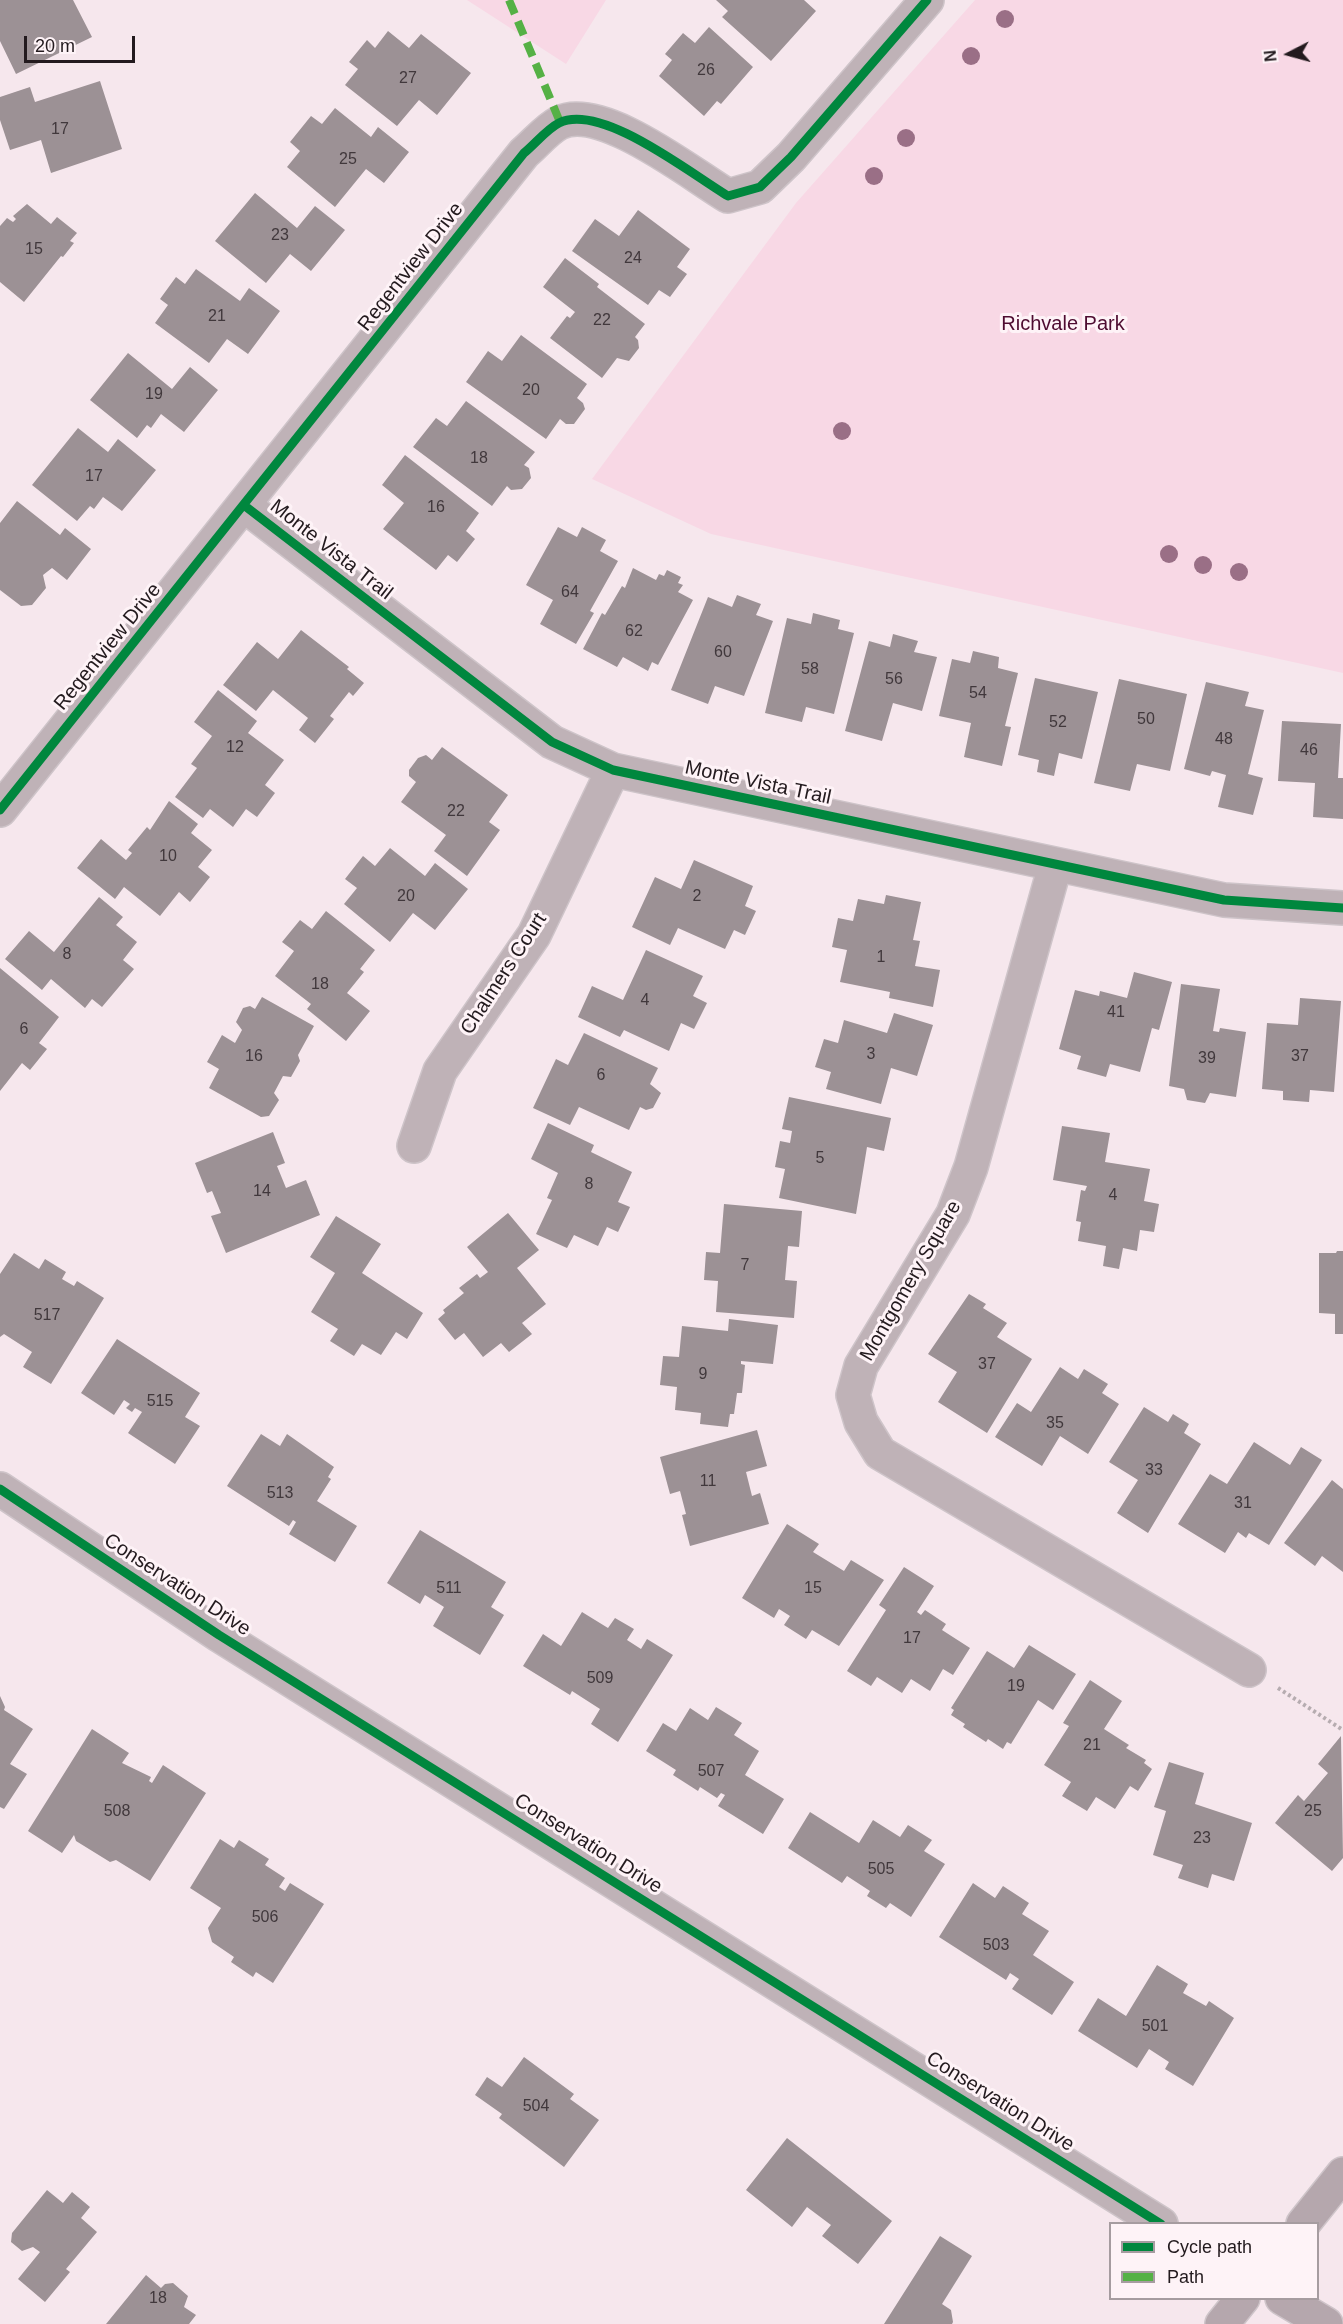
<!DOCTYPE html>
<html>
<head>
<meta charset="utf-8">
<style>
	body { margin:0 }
	#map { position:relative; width:1343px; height:2324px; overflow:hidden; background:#f6e7ed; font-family:Helvetica,sans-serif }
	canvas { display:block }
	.legend { position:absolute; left:1109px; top:2222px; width:210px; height:78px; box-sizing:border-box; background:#fef3f7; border:2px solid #a69ca0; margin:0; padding:8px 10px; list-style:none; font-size:18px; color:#231a1e }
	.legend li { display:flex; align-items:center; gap:12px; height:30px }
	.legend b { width:30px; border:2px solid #a69ca0 }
	.north { position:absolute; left:1259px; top:24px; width:60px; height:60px; -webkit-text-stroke:4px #fef3f7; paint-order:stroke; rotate:264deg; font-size:16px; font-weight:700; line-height:24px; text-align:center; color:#231a1e }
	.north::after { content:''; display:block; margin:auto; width:21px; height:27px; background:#231a1e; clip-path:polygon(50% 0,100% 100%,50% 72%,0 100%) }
	.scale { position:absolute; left:24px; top:36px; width:111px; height:27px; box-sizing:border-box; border:3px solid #231a1e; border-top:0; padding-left:8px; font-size:18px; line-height:21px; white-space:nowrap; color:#231a1e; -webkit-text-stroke:4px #fef3f7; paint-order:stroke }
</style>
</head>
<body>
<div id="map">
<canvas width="1343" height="2324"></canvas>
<ul class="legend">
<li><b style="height:8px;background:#00873e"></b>Cycle path</li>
<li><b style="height:8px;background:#55b145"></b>Path</li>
</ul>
<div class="north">N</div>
<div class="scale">20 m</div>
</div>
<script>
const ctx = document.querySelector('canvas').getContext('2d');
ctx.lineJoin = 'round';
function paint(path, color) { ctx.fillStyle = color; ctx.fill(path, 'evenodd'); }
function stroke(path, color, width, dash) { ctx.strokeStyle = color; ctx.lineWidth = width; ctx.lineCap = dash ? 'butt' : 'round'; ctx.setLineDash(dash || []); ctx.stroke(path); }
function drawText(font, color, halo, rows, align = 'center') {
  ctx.font = font + ' Helvetica,sans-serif'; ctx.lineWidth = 6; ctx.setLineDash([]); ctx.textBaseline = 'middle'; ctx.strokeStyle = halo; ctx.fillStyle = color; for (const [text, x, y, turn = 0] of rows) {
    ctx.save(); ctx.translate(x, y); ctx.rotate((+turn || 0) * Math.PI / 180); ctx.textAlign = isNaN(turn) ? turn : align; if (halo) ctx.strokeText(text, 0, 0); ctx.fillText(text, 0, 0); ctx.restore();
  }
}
const green = new Path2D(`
	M467,0H606L566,64Z
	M975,0H1343V673L711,534L592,479L796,203Z`);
const building = new Path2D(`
	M0,0H73L92,37L16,74L0,41Z
	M716,0H804L816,11L771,61L722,17L728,11Z
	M709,27L753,67L721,104L717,101L704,116L659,76L672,60L665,54L683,33L695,43Z
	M388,31L409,48L421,34L471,73L437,115L419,100L397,126L345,85L358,69L349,62L367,40L375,48Z
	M100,81L122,149L51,173L41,140L10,150L0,120V97L30,87L35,102Z
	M335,108L371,137L378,127L409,152L384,183L366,169L335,207L287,167L300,151L290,142L311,116L322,124Z
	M255,193L297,228L315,206L345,230L311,271L290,254L266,283L215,241Z
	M27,204L51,224L57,217L77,233L70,241L74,243L63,257L61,256L24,302L0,282V226L7,218L13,222L16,219L13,216Z
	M638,210L690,249L677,267L687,274L670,297L659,290L648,305L572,251L595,219L619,236Z
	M565,258L599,284L597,287L645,324L635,337L638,340L639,348L629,361L617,358L602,378L550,338L567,316L570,318L575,312L543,287Z
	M196,269L240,301L249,288L280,311L248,354L227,339L209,363L155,323L168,305L160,299L176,277L185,284Z
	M521,335L587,384L577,398L583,403L585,409L574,424H566L560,419L546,439L466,382L488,351L502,361Z
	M128,353L172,389L190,367L218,390L184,432L161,414L151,428L147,425L137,438L90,400Z
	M466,401L535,452L524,465L529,468L531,478L522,489L511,490L507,486L492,506L413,447L436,418L447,426Z
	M78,428L108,452L118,439L156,470L122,511L103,497L94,509L90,506L77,521L32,485Z
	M405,455L479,513L466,531L475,539L457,562L448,555L436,570L383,529L404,503L382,485Z
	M17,501L60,535L65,528L91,549L67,580L52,568L43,575L46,588L32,605L21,606L0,590V523Z
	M558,527L577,537L582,527L606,540L600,551L618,561L590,611L594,613L576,644L540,624L553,600L526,585Z
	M633,568L656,580L659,574L664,576L667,570L681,577L678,583L683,585L678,592L693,600L658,665L652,662L648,671L623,657L617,667L583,649L602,613L605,615L622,586L625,588Z
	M737,595L761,604L756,615L773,621L744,696L715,686L708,704L671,690L708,597L732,607Z
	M813,613L840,620L838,629L854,633L834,714L806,707L802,722L765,713L787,618L811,624Z
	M301,630L349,667L347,669L364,683L353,696L349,692L330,716L334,719L315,743L299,730L308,718L273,690L256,711L223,685L257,642L278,659Z
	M893,634L918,641L914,652L937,657L922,711L893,703L882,741L845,731L869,641L890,647Z
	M973,651L999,657L998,668L1018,673L1005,726L1011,727L1002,766L964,757L971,723L939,716L952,659L970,663Z
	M1035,678L1098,692L1082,759L1059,753L1054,776L1037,772L1039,760L1018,755Z
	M1119,679L1187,694L1170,771L1137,764L1130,791L1094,783Z
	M1206,682L1249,692L1245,706L1264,710L1248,774L1263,778L1253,815L1218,807L1226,775L1212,771L1210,776L1184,769Z
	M218,690L257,721L248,733L284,760L265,785L275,793L257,817L246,809L233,827L210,809L203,818L175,797L197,768L191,764L212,736L194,722Z
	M1282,721L1341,724L1338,778H1343V819L1313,817L1315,783L1278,781Z
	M442,747L508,795L489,822L500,830L467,876L434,851L446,835L401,802L416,782L409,776V770L418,758L426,755L432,760Z
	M169,801L198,824L191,833L212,850L198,867L210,877L190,902L179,892L160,916L124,887L115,899L77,868L101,839L126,860L132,853L128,850L147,827L150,830Z
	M390,848L425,876L435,863L468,889L435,930L413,913L390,942L344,904L357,888L345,879L363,856L375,866Z
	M694,860L753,886L745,906L756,911L745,935L734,930L725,949L678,928L670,945L632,927L655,877L681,889Z
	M886,895L921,902L913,940L920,941L915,966L940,970L933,1007L889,998L890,992L840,982L847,950L832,947L838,918L853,921L858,899L884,904Z
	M99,897L123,917L116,925L137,942L123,960L134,969L102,1007L92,999L85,1008L51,979L42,990L5,959L29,931L54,952Z
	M326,911L375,950L360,969L364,972L347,993L370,1011L346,1041L307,1009L311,1004L275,976L294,951L282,942L300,920L312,929Z
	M646,950L703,976L693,996L707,1003L694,1029L681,1023L669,1051L624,1030L620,1037L578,1017L592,986L623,1000Z
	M0,968L59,1017L39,1043L47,1049L30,1070L22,1063L0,1091Z
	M1134,972L1172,982L1159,1030L1152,1028L1140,1072L1110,1064L1106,1077L1077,1069L1081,1056L1059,1049L1075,990L1099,996L1100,991L1127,998Z
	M1181,984L1220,989L1213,1031L1219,1032L1220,1028L1246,1032L1236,1097L1210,1093L1205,1103L1187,1100L1184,1089L1169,1086Z
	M262,997L314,1026L298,1055L300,1061L291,1077L283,1076L274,1093L279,1100L269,1116L261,1117L209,1088L219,1069L207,1062L222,1035L235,1043L242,1030L236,1022L243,1008L250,1006L255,1009Z
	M1300,998L1341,1001L1334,1092L1310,1090L1309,1102L1283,1100V1091L1262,1089L1267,1023L1298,1025Z
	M894,1013L933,1025L917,1076L891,1068L881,1104L826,1089L831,1072L815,1067L824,1039L838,1043L844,1020L887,1033Z
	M584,1033L658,1068L650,1084L661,1093L653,1108L646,1110L640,1107L629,1130L579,1107L570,1125L533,1108L556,1059L568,1065Z
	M789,1097L891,1118L884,1151L867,1147L856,1214L779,1198L785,1169L775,1167L780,1141L790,1143L792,1131L782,1129Z
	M548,1123L594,1145L591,1152L632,1172L618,1202L630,1207L618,1232L607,1227L598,1246L574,1235L567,1248L536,1234L552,1200L547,1198L558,1173L531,1159Z
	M1062,1126L1110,1133L1105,1162L1150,1169L1144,1201L1159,1204L1154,1232L1140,1230L1137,1251L1123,1248L1119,1269L1103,1266L1106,1246L1078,1241L1081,1222L1076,1221L1081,1190L1085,1191L1087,1186L1053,1180Z
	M273,1132L285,1163L277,1166L286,1188L306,1180L320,1215L226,1253L211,1216L221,1213L212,1191L207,1193L195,1163Z
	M724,1204L802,1211L799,1247L788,1246L785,1280L797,1281L794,1318L716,1312L718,1281L704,1280L706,1252L720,1253Z
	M508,1213L539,1250L517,1268L546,1304L522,1323L532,1334L509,1352L501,1343L483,1357L464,1333L455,1340L438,1319L445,1313L443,1310L464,1293L459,1288L477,1274L480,1278L488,1272L467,1247Z
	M336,1216L381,1244L362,1273L423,1313L407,1339L396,1332L381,1355L362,1344L354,1356L330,1341L338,1329L311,1312L335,1273L310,1257Z
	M1337,1251H1343V1334H1335V1314L1319,1313V1253H1336Z
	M14,1253L39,1269L45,1259L66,1272L62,1279L74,1286L77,1281L104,1298L51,1384L23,1367L32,1352L4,1334L0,1337V1274Z
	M969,1294L986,1304L983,1308L1007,1323L997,1337L1032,1359L987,1433L938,1402L957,1372L928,1354Z
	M729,1319L778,1325L773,1364L741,1361V1364L745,1365L742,1393H737L734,1414H730L728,1427L700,1424L701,1413L675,1410L677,1387L660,1385L663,1356L679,1357L682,1326L728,1331Z
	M117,1339L200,1393L185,1417L200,1426L175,1464L128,1433L142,1412L135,1408L132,1412L126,1408L130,1404L124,1400L114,1415L81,1393Z
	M1060,1367L1078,1379L1084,1369L1108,1384L1102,1393L1119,1404L1088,1454L1060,1436L1042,1466L995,1437L1017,1403L1031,1412Z
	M1144,1407L1168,1422L1173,1414L1189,1424L1184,1433L1201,1444L1148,1533L1117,1513L1138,1480L1109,1462Z
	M757,1430L767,1466L746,1472L752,1496L760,1493L769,1524L690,1546L682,1515L686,1514L680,1491L670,1494L660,1457Z
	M261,1434L280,1446L287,1434L334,1467L328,1477L331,1479L317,1501L357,1526L335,1562L289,1534L296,1522L293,1520L289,1526L227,1486Z
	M1254,1442L1290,1465L1301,1447L1322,1460L1269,1545L1249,1533L1246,1538L1238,1532L1225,1553L1178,1524L1210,1474L1227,1484Z
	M1332,1480L1343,1489V1572L1322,1556L1315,1566L1284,1543Z
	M787,1524L819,1544L813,1552L844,1571L851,1560L884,1580L839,1646L812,1630L806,1639L784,1625L790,1616L779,1609L774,1618L742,1598Z
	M420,1530L506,1582L491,1607L504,1615L480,1655L433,1626L444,1607L425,1595L420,1604L387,1583Z
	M904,1567L934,1586L917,1612L921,1615L925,1610L946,1624L942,1630L970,1648L953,1675L943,1669L930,1691L911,1679L902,1693L877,1677L871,1686L847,1671L886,1610L879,1605Z
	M582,1612L608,1628L615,1618L634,1629L627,1640L641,1649L647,1639L673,1655L618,1742L591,1724L600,1709L572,1691L570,1695L523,1666L543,1634L561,1646Z
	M1029,1645L1076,1674L1053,1710L1038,1700L1011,1744L1007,1742L1003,1749L988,1739L986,1742L963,1727L965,1724L951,1715L954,1710L951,1708L987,1651L1014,1668Z
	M1090,1680L1122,1701L1104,1729L1129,1745L1126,1748L1146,1760L1144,1763L1152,1769L1138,1791L1130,1786L1115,1809L1096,1797L1087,1811L1062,1796L1071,1782L1044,1765L1069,1726L1063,1723Z
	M0,1696L5,1707L4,1710L33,1729L10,1764L27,1774L4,1809L0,1807Z
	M716,1707L742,1723L734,1735L759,1751L745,1775L784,1799L763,1834L718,1806L725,1795L721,1793L717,1798L700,1787L698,1791L673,1775L676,1770L646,1751L663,1723L676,1731L690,1708L708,1720Z
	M92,1729L129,1753L122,1763L151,1777L149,1781L152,1783L163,1765L206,1793L150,1881L116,1860L110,1862L76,1841L74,1835L62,1853L28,1831Z
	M1341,1736L1343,1858L1332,1871L1275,1823L1298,1795L1304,1801L1328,1773L1318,1764Z
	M1169,1762L1204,1773L1195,1804L1252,1823L1234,1881L1212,1874L1208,1888L1178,1878L1183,1865L1153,1855L1166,1811L1154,1807Z
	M810,1812L859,1843L873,1820L900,1837L908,1825L932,1840L924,1851L945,1864L911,1917L890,1903L886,1908L867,1896L870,1891L847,1876L842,1883L788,1848Z
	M220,1839L234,1848L239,1840L269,1859L265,1865L285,1878L279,1887L285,1891L290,1883L324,1904L273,1983L256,1972L253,1977L231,1962L234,1957L212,1942L208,1928L221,1908L190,1888Z
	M973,1883L995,1898L1003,1886L1029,1903L1022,1914L1049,1931L1033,1955L1074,1982L1052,2015L1012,1989L1019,1979L1010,1973L1006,1980L939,1937Z
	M1157,1965L1188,1984L1183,1993L1206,2006L1209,2001L1234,2018L1193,2086L1165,2069L1169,2062L1149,2049L1137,2068L1078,2031L1098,1998L1126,2016Z
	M524,2057L574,2094L570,2099L599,2120L564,2167L499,2118L502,2114L475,2095L487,2077L502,2087Z
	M787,2138L892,2221L858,2264L822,2236L831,2225L807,2207L792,2227L746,2190Z
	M47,2190L63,2203L72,2192L90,2207L81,2218L97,2232L66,2269L70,2272L45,2302L18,2279L40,2252L33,2247L22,2251L11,2242L12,2233Z
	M940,2236L972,2256L942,2304L951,2310L953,2322L952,2324H884Z
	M146,2275L161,2288L165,2284L173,2283L188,2296L184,2307L196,2315L189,2324H106Z`);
const path = new Path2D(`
	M1278,1688L1343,1730`);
const street = new Path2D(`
	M245,506L552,742L613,770L1224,900L1343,908
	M0,810L524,153C535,144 547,129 559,123C601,102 691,174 728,196L760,187L791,157L927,0
	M1055,866L971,1167L953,1214L861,1366L853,1395L861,1422L880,1453L1249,1670
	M414,1146L440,1071L534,935L613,770
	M0,1489L219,1635L1161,2224`);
const secondary = new Path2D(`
	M1303,2224L1343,2174
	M1282,2298L1326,2324
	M1222,2324L1243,2298`);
const quiet = new Path2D(`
	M509,0L560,122`);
const cycleway = new Path2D(`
	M245,506L552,742L613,770L1224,900L1343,908
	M0,810L524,153C535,144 547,129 559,123C601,102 691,174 728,196L760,187L791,157L927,0
	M0,1489L219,1635L1161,2224`);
const trees = [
	[1005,19],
	[971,56],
	[906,138],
	[874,176],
	[842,431],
	[1169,554],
	[1203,565],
	[1239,572]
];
const numberNames = [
	["26",706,71],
	["27",408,79],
	["17",60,130],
	["25",348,160],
	["23",280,236],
	["15",34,250],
	["24",633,259],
	["21",217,317],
	["22",602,321],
	["20",531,391],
	["19",154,395],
	["18",479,459],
	["17",94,477],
	["16",436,508],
	["64",570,593],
	["62",634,632],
	["60",723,653],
	["58",810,670],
	["56",894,680],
	["54",978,694],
	["50",1146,720],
	["52",1058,723],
	["48",1224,740],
	["12",235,748],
	["46",1309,751],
	["22",456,812],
	["10",168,857],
	["20",406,897],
	["2",697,897],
	["8",67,955],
	["1",881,958],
	["18",320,985],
	["4",645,1001],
	["41",1116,1013],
	["6",24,1030],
	["3",871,1055],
	["16",254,1057],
	["37",1300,1057],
	["39",1207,1059],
	["6",601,1076],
	["5",820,1159],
	["8",589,1185],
	["14",262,1192],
	["4",1113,1196],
	["7",745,1266],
	["517",47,1316],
	["37",987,1365],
	["9",703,1375],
	["515",160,1402],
	["35",1055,1424],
	["33",1154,1471],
	["11",708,1482],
	["513",280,1494],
	["31",1243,1504],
	["511",449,1589],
	["15",813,1589],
	["17",912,1639],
	["509",600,1679],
	["19",1016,1687],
	["21",1092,1746],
	["507",711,1772],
	["508",117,1812],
	["25",1313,1812],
	["23",1202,1839],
	["505",881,1870],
	["506",265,1918],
	["503",996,1946],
	["501",1155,2027],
	["504",536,2107],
	["18",158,2299]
];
const streetNames = [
	["Regentview Drive",411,267,-52],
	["Monte Vista Trail",331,550,38],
	["Regentview Drive",108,647,-51],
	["Monte Vista Trail",758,783,12],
	["Chalmers Court",504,974,-57],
	["Montgomery Square",911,1281,-60],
	["Conservation Drive",177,1585,33],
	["Conservation Drive",588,1844,32],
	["Conservation Drive",1000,2102,32]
];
const parkNames = [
	["Richvale Park",1063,324]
];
paint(green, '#f8d8e5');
paint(building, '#9c9195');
stroke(street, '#cec4c9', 36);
stroke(secondary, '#cec4c9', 36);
stroke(path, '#b6acb0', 4, [3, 3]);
stroke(street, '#bfb2b7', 33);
stroke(secondary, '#b5a7ad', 33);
stroke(quiet, '#55b145', 8, [15, 8]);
stroke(cycleway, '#00873e', 9);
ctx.fillStyle = '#9a6f86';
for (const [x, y] of trees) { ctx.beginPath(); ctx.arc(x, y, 9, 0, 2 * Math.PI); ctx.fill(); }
drawText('16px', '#41383c', null, numberNames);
drawText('20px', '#231a1e', '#fef3f7', streetNames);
drawText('20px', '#4e0c31', '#fef3f7', parkNames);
</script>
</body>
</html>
